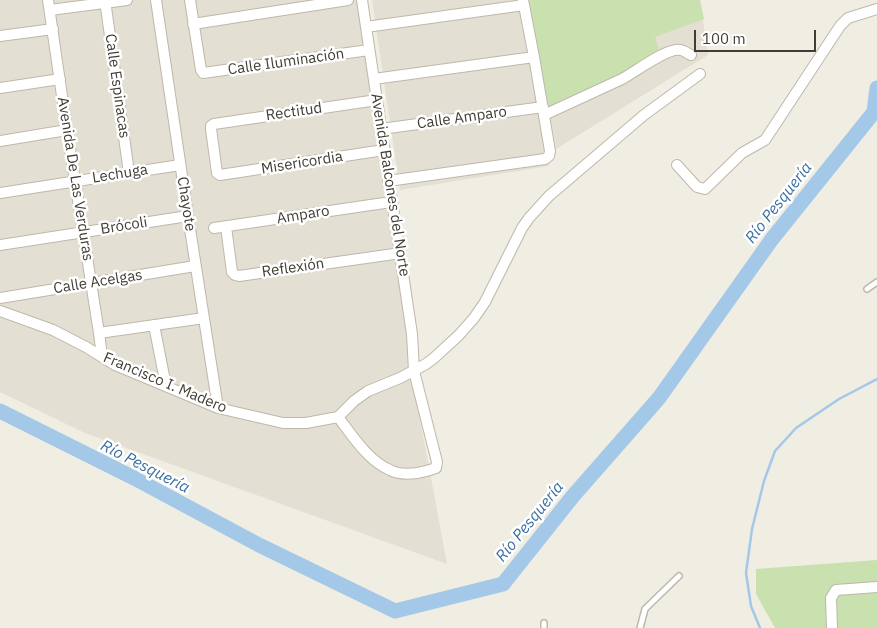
<!DOCTYPE html>
<html>
<head>
<meta charset="utf-8">
<style>
	body { margin:0 }
	#map { position:relative; width:877px; height:628px; overflow:hidden; background:#f0ede3; font-family:"IBM Plex Sans",sans-serif }
	canvas { display:block }
	.scale { position:absolute; left:694px; top:30px; width:122px; height:22px; box-sizing:border-box; border:2px solid #413d34; border-top:0; padding-left:6px; font-size:15px; line-height:18px; white-space:nowrap; color:#413d34; -webkit-text-stroke:4px #fff; paint-order:stroke }
</style>
</head>
<body>
<div id="map">
<canvas width="877" height="628"></canvas>
<div class="scale">100 m</div>
</div>
<script>
const ctx = document.querySelector('canvas').getContext('2d');
ctx.lineJoin = 'round';
function paint(path, color) { ctx.fillStyle = color; ctx.fill(path, 'evenodd'); }
function stroke(path, color, width, dash) { ctx.strokeStyle = color; ctx.lineWidth = width; ctx.lineCap = dash ? 'butt' : 'round'; ctx.setLineDash(dash || []); ctx.stroke(path); }
function drawText(font, color, halo, rows, align = 'center') {
  ctx.font = font + ' "IBM Plex Sans",sans-serif'; ctx.lineWidth = 5; ctx.setLineDash([]); ctx.textBaseline = 'middle'; ctx.strokeStyle = halo; ctx.fillStyle = color; for (const [text, x, y, turn = 0] of rows) {
    ctx.save(); ctx.translate(x, y); ctx.rotate((+turn || 0) * Math.PI / 180); ctx.textAlign = isNaN(turn) ? turn : align; if (halo) ctx.strokeText(text, 0, 0); ctx.fillText(text, 0, 0); ctx.restore();
  }
}
const residential = new Path2D(`
	M0,0H361L386,205L408,335L412,376L447,564L85,433L0,392Z
	M372,0H518L549,166L400,190Z
	M529,0H700L708,55L556,149Z`);
const green = new Path2D(`
	M528,0H700L704,19L655,37L659,51L635,70L549,110Z
	M877,560V628H775L756,594V569Z`);
const stream = new Path2D(`
	M760,628L751,606L746,573L752,529L764,481L775,451L796,428L839,399L877,379`);
const river = new Path2D(`
	M0,411L134,478L259,545L395,611L503,584L573,496L659,398L772,239L874,112L877,88`);
const lane = new Path2D(`
	M867,289L877,282
	M544,623V628
	M640,628L645,609L679,576`);
const street = new Path2D(`
	M48,0L67,130L99,333L102,357
	M105,0L129,173
	M156,0L188,216L218,408
	M190,0L201,70L203,73L369,50
	M50,10L127,0
	M193,24L348,0
	M366,27L524,5
	M0,36L53,29
	M374,79L534,57
	M0,88L60,79
	M377,100L214,124L211,126V129L217,173L220,175L384,150
	M544,115L622,79C635,72 668,47 680,50C684,50 688,54 691,55
	M381,129L543,107
	M0,141L67,130
	M677,165L697,187L705,189L742,153L765,140L840,26L848,18L877,9
	M388,181L545,159L549,156L550,151L534,57L523,0
	M0,193L180,165
	M226,227L232,272L235,275L239,276L401,253
	M214,228L391,202
	M0,245L188,216
	M0,298L195,266
	M0,311L53,330L86,347L115,365L218,408L283,423H306L338,417
	M154,325L166,386
	M99,333L204,318
	M338,417C352,435 368,461 390,470C397,474 409,474 417,473C423,472 430,470 436,468L437,462L414,371L412,334L362,0
	M338,417L354,401L368,391L400,378L426,364L434,358L459,335L474,318L485,302L522,228L529,218L549,196L644,115L700,74
	M832,628L831,598L836,590L877,587`);
const streetNames = [
	["Calle Iluminación",286,62,-8],
	["Calle Espinacas",117,86,82],
	["Rectitud",294,112,-8],
	["Calle Amparo",462,118,-8],
	["Misericordia",302,163,-9],
	["Lechuga",120,174,-9],
	["Avenida De Las Verduras",75,179,81],
	["Avenida Balcones del Norte",390,185,81],
	["Chayote",186,204,81],
	["Amparo",303,215,-9],
	["Brócoli",124,226,-9],
	["Reflexión",293,268,-8],
	["Calle Acelgas",98,282,-9],
	["Francisco I. Madero",165,383,23]
];
const waterNames = [
	["Río Pesquería",779,203,-52],
	["Río Pesquería",145,467,27],
	["Río Pesquería",530,522,-51]
];
paint(residential, '#e3dfd2');
paint(green, '#c8e1af');
stroke(stream, '#a4c8e8', 2.5);
stroke(river, '#a4c8e8', 15);
stroke(lane, '#bdb8aa', 8);
stroke(street, '#bdb8aa', 12);
stroke(lane, '#fff', 5);
stroke(street, '#fff', 10);
drawText('15px', '#413d34', '#fff', streetNames);
drawText('italic 16px', '#396fa2', '#fff', waterNames);
</script>
</body>
</html>
